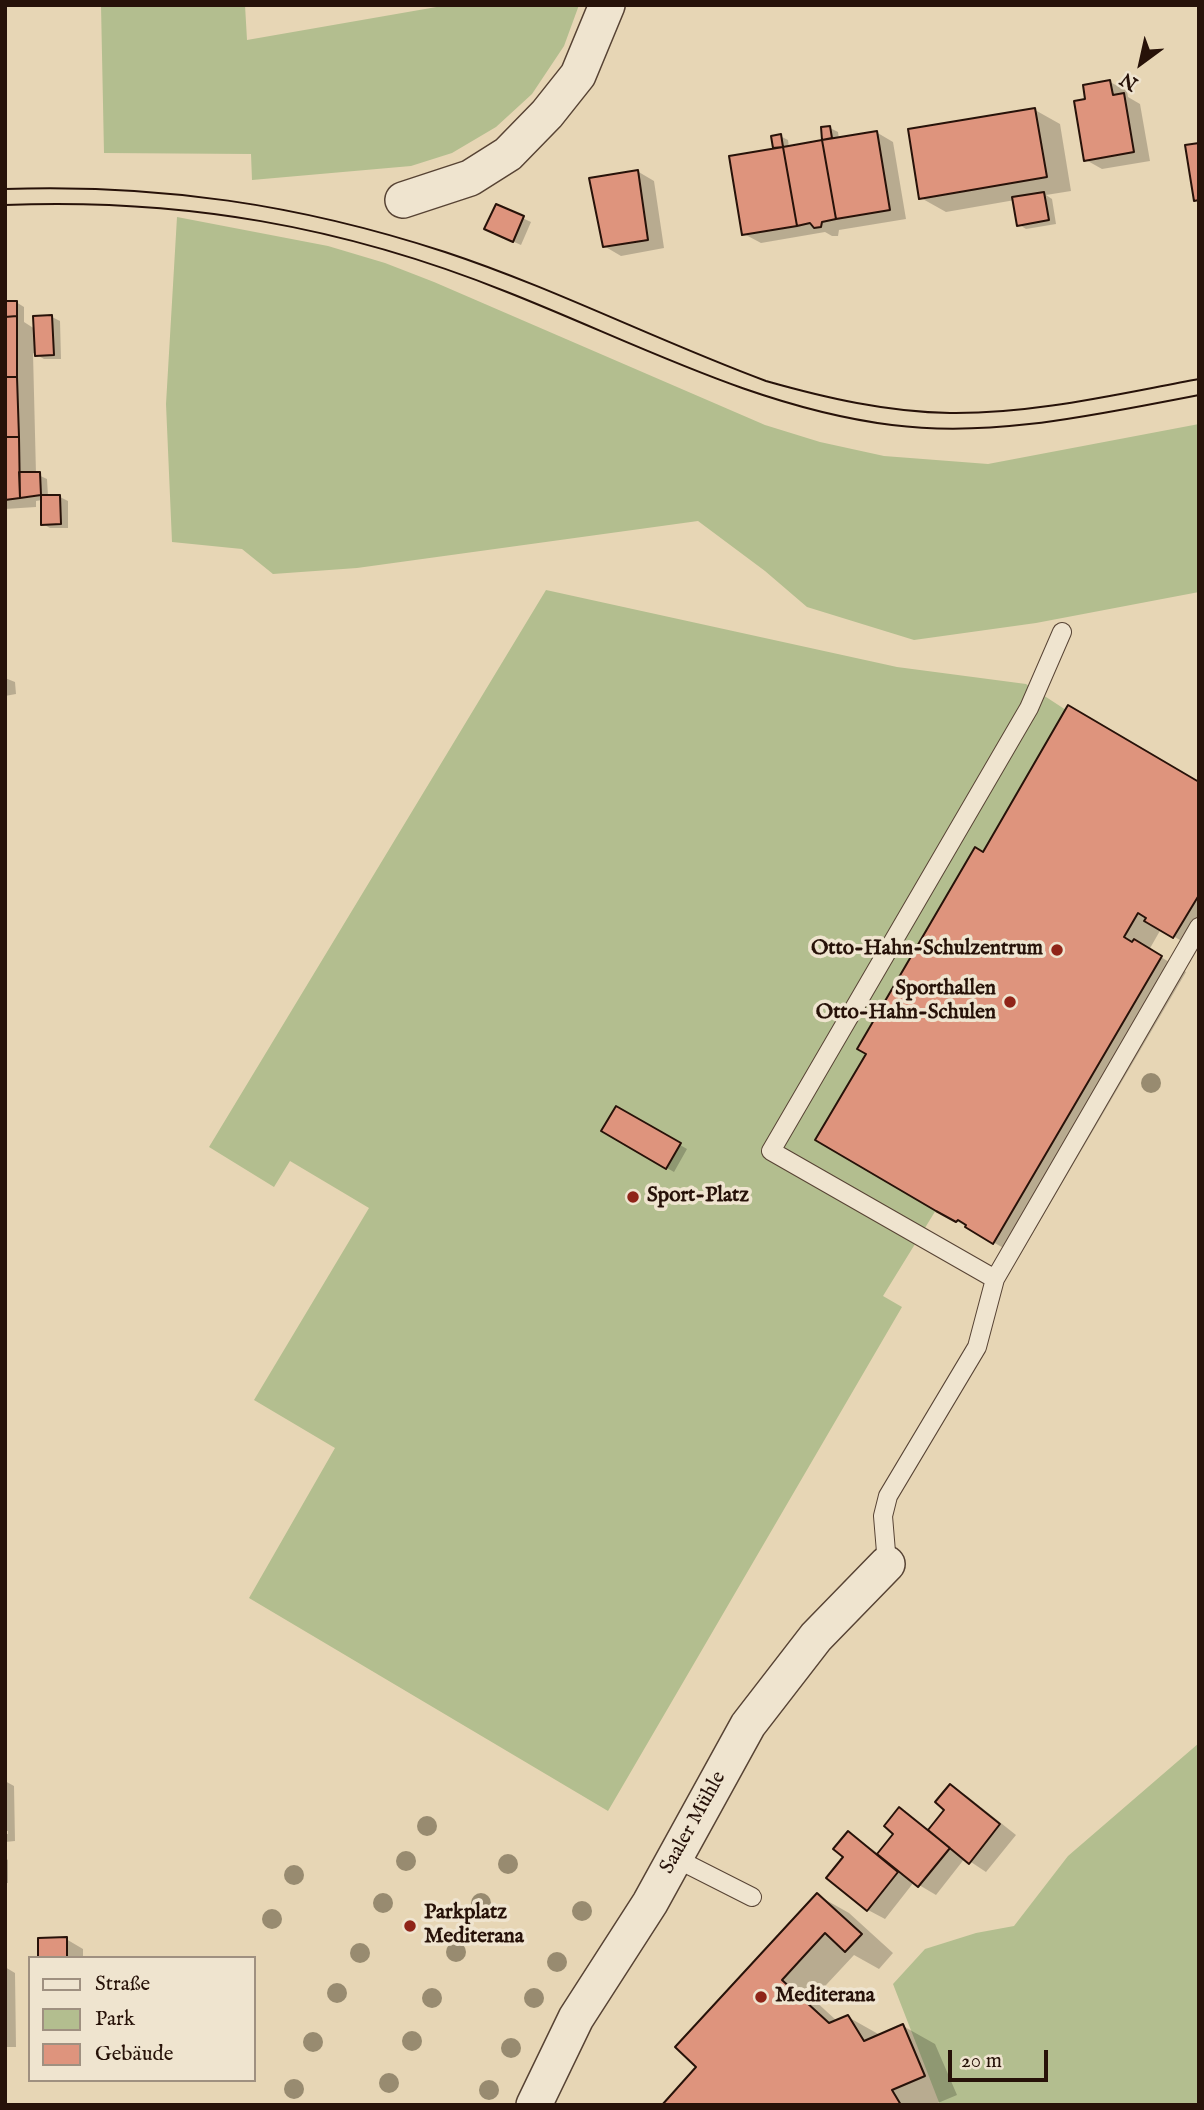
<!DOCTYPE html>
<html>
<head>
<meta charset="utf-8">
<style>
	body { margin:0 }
	#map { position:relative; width:1204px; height:2110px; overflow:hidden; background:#e7d6b5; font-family:"IM FELL English",serif }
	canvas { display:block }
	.frame { position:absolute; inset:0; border:7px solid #271209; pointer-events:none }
	.legend { position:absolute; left:28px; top:1956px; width:228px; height:126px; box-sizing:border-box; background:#efe4cf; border:2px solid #9f9080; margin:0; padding:9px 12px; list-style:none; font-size:21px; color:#271209 }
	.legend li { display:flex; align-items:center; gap:14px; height:35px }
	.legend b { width:35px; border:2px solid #9f9080 }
	.north { position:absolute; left:1106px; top:28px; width:70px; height:70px; -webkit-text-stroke:5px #efe4cf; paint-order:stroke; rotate:213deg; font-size:19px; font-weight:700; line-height:28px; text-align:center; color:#271209 }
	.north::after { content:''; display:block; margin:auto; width:24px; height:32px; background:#271209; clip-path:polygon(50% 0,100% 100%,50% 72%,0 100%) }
	.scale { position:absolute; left:948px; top:2050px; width:100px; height:32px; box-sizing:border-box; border:4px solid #271209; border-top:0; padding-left:9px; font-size:21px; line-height:24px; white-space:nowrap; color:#271209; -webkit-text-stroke:5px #efe4cf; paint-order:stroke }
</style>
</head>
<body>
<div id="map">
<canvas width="1204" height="2110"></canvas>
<div class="frame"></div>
<ul class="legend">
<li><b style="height:9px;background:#efe4cf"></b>Straße</li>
<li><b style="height:19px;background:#b3be8f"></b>Park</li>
<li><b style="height:19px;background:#de947d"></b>Gebäude</li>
</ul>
<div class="north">N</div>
<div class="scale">20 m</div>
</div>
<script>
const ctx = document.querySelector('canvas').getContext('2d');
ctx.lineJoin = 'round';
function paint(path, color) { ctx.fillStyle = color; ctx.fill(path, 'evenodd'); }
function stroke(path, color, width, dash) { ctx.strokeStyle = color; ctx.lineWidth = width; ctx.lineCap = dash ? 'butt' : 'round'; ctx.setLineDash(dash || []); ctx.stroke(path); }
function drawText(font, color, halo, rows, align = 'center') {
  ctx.font = font + ' "IM FELL English",serif'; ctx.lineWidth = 7; ctx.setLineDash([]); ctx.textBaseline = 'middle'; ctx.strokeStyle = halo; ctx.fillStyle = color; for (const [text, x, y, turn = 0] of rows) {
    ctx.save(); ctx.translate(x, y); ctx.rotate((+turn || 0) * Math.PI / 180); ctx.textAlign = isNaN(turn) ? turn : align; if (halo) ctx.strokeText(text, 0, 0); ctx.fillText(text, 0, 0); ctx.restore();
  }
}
const green = new Path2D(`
	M101,5H245L247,40L448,5H579L564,46L532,94L496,127L452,153L411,166L252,180L251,154L104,153Z
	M177,217L328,246L385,263L434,282L765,425L820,442L884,456L988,464L1199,424V592L1036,623L914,640L807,607L765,571L698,521L357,568L273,574L242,549L172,542L166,404Z
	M546,590L897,667L1026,684L1066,710L983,852L975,847L857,1048L866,1054L816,1140L936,1210L883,1296L902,1307L608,1811L249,1598L335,1448L254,1400L369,1208L290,1161L274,1187L209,1147Z
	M1199,1743V2105H940L893,1984L925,1949L976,1933L1014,1926L1068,1856Z`);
const shadow = new Path2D(`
	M1110,82L1127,91L1128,97L1140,104L1150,161L1102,169L1086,160L1087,101Z
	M1035,110L1060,124L1071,191L1046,195L1052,199L1056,224L1026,229L1018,224L1015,200L946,212L921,198Z
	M830,128L838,132L839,139L876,132L893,142L906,219L839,230L838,236H832L825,232L761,243L744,234L775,150L773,137L780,136L788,140L789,147L824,141L823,129Z
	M637,171L654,181L664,248L621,256L604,246Z
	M496,206L531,222L521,245L494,233Z
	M16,302L24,307V322L35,329L52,317L60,321L61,359H44L33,353L36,474L47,479L48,496L60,497L68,501V528H50L43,524L42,500L36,501V507L5,509V303Z
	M5,678L15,682L16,694L5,696Z
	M1199,784V951L1161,929L1149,950L1186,972L1019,1257L936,1209L984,854Z
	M616,1108L687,1149L674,1172L603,1131Z
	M5,1781L14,1786L15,1841L5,1842V1834H8V1831H5Z
	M950,1786L967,1796L1016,1835L986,1872L965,1858L936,1895L914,1882L885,1919L868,1910L845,1857L849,1833L879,1854L896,1833L899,1810L930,1830L947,1809Z
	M5,1858L8,1860V1883H5Z
	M817,1895L849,1913L893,1953L879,1969L854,1955L813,1999L837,2021L848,2017L880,2035L903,2026L935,2044L957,2095L933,2105H664L699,2067Z
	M66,1939L83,1949V1958H40Z
	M5,1967L15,1973L16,2047H5Z`);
const building = new Path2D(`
	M1110,80L1113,95L1124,93L1134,152L1084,161L1074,101L1085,99L1083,85Z
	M1035,108L1047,177L919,199L908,129Z
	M830,126L832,138L822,140L821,127Z
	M877,131L890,210L836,219L822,140Z
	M781,134L783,147L773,148L771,136Z
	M822,140L836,219L822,222L821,227L814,228L810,223L797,226L783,147Z
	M1199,143V200L1194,201L1185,145Z
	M783,147L797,226L742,235L729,156Z
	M638,170L648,240L603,247L589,178Z
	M1044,192L1049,220L1017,226L1012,197Z
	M496,204L524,216L513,242L484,229Z
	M5,301H17V316L5,317Z
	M52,315L54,355L35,356L33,316Z
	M17,316V377H5V317Z
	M5,377H17L19,437H5Z
	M5,437H19L20,498L5,500Z
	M19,472H40L41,495L20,498Z
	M41,495H60L61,524L41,525Z
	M1068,705L1199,782V895L1173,938L1144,921L1146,918L1138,913L1124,937L1132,942L1134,939L1162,956L993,1244L965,1227L966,1225L958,1220L956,1222L936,1211L815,1140L866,1054L857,1049L975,847L983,852Z
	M616,1106L681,1143L666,1169L601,1131Z
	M950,1784L1000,1824L969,1864L928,1830L944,1810L935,1802Z
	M899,1807L950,1848L918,1887L877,1854L893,1834L884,1826Z
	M848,1831L898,1872L867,1911L826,1878L843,1857L833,1849Z
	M817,1893L862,1934L845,1952L825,1933L782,1980L829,2023L848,2015L864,2041L903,2024L925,2076L892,2090L901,2105H662L696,2067L675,2047Z
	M67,1937V1958H38V1938Z`);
const service = new Path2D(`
	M995,1279L771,1151L1029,708L1062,632
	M887,1564L883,1516L888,1496L977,1347L995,1279L1199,927
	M675,1858L752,1897`);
const minor = new Path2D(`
	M403,200L470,178L508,154L547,114L578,75L607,5
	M534,2105L576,2018L650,1903L748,1725L816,1637L887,1564`);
const tram = new Path2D(`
	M5,189C160,184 298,204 445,252C554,288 658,341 766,381C826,398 887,412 950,413C1034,414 1117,394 1199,379
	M5,205C182,198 343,226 507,292C634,342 756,408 892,425C995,438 1098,414 1199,395`);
const trees = [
	[1151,1083],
	[427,1826],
	[406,1861],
	[508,1864],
	[294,1875],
	[383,1903],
	[481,1903],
	[582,1911],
	[272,1919],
	[456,1952],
	[360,1953],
	[557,1962],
	[337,1993],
	[432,1998],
	[534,1998],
	[412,2041],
	[313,2042],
	[511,2048],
	[389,2083],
	[294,2089],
	[489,2090]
];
const markers = [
	[1057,950,7,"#8f2418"],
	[1010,1002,7,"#8f2418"],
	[633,1197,7,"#8f2418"],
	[410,1926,7,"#8f2418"],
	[761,1997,7,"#8f2418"]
];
const poiNames = [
	["Otto-Hahn-Schulzentrum",1043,950,"right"],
	["Sporthallen",996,990,"right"],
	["Otto-Hahn-Schulen",996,1014,"right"],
	["Sport-Platz",647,1197],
	["Parkplatz",424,1914],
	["Mediterana",424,1938],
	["Mediterana",775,1997]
];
const streetNames = [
	["Saaler Mühle",694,1823,-61]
];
paint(green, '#b3be8f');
paint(shadow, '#0003');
paint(building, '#de947d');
stroke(building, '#271209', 2);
stroke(service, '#574334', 20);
stroke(minor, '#574334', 38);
stroke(service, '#efe4cf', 18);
stroke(minor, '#efe4cf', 35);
stroke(tram, '#271209', 2);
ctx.fillStyle = '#988b70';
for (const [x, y] of trees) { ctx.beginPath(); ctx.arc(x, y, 10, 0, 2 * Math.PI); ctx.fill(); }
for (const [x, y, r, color] of markers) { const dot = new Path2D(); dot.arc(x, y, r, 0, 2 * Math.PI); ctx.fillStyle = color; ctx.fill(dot); stroke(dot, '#efe4cf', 2.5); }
drawText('bold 21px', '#271209', '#efe4cf', poiNames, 'left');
drawText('21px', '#271209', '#efe4cf', streetNames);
</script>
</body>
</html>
